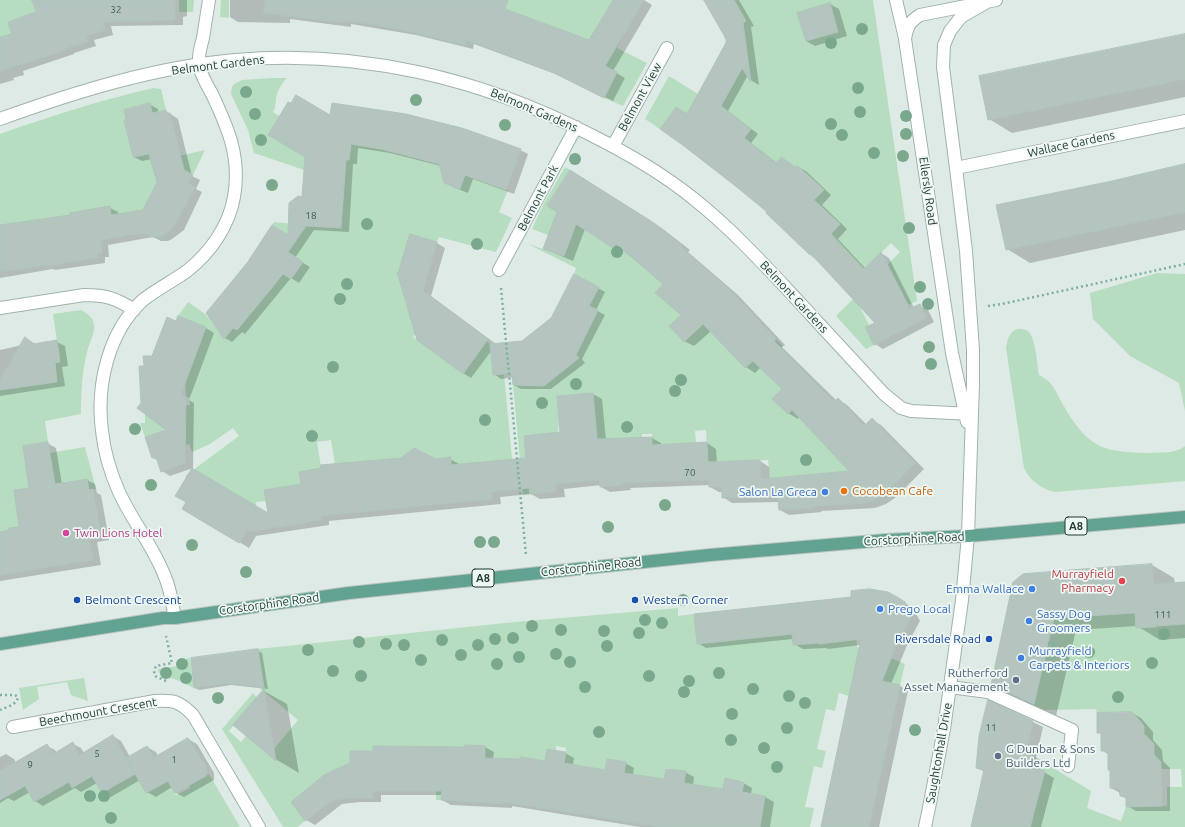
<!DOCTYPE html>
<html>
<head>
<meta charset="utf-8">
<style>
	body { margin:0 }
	canvas { display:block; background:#deeae5 }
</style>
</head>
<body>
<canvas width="1185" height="827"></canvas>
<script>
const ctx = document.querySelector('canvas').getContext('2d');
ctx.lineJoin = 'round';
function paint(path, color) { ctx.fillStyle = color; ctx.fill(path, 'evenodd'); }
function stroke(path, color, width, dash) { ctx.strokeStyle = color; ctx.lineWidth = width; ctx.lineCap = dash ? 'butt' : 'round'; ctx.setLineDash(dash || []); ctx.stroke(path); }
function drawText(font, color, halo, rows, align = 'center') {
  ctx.font = font + ' Ubuntu,sans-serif'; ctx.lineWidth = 3.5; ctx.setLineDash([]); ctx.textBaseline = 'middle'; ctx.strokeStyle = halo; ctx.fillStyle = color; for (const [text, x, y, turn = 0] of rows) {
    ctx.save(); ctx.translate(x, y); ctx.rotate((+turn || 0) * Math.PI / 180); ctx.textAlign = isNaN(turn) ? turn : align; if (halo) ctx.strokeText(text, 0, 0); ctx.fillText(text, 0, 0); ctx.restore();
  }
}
const green = new Path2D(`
	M0,0H32L36,12L8,22L22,64L15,66L0,37Z
	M179,0H194L193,12H179Z
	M221,0H229V18L220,17Z
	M508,0H613L597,26L621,40L617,48L647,63L623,106L604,98L617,72L599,63L561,76L547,70L562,30L504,9Z
	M734,0H873L917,301L908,305L900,289L861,309L869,325L865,327L874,345L866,349L836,316L900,252L891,243L864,269L822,265L810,255L840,224L814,200L824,190L808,175L798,185L757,204L789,163L781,157L776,163L744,138L751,129L734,116L692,118L676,107L660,129L645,119L669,76L698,94L725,99L742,69L725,59L747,52L746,40L726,43L723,34L746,21Z
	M272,78H287C281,84 277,91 276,99C275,105 276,108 273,112L279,116L268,135L314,162L340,159L349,160L352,134L358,135L357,145L386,150L403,142L401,154L431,162L453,125L462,128L443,183L460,189L465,175L508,190L499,212L512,218L496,252L439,237L437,242L410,234L424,290L404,296L407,308L428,302L435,307L413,337L463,374L487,341L490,344L493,375L504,374L515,490H508L452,470L450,458L424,464L423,452C416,448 413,449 407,454L408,466L337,477L331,440L317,442L324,487L301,484L264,490L266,501L256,502V507L198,484L185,476L239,436L233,428L210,444L192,452L189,444L182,446L175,426L145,437L140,423H145V414L186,408V405H190L189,397H186L185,375L193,362L206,327L178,316L188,302L205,314L210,320L224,339L233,328L237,330L274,286L247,263L253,254L291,279L302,262L288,252L296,241L272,225L274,222L321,227L303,185L304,170L254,153L248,130L231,94L232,87L234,84L242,80Z
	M153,88L161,89L166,110L152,113L149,103L124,110L126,119L124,120L133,157L149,154L152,162L205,150L193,175L162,171L133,230L135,235L121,237L118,214L111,215L110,207L70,213L72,224L58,245L54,217L0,225V134C51,116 101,100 153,88Z
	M565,167L570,170L547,206L613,247L636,212L652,223L673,271L655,293L671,306L687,288L677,335L684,342L703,324L745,368L776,339L783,346L781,348L782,389L772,399L788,414L817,385L821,389L795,413L850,471L770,478L768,460L708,464L706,430L695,431L696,443L652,445V434H642V437L630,438L598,448L593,393L557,396L559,422L555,453L524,436L530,494L523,495L513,385H544L566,342L589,329L598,310L589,306L599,287L574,274L576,268L528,244L564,256L569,243L532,229L544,203Z
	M1157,273L1185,274V411L1179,383L1130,356L1093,319L1090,293Z
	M81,310C87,313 93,317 94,325C95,334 89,343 87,352C82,372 81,393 81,414L45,421L48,442L23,446L25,457L85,447L96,489L89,490L87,479L63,482L69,517L46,485L14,490L19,527L9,528V530L0,532V390L57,381L55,363L60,362L53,314Z
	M1017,329C1021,329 1026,329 1029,332C1036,340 1037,365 1039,375C1053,382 1055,390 1062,403C1072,420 1082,437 1100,446C1111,452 1137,453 1149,453C1161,452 1176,454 1185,446V481L1055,492C1043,490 1029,480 1024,468L1006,348C1008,339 1008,333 1017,329Z
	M784,605L817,632L819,644L839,642L838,630L855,628L857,647H866L905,664L900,685L854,675L849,696L839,693L835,711L826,709L817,749L826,751L822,768L814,766L805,807L814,808L810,827H760L765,796L742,792L744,781L725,778L723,789L684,783L675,770L666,768L664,779L624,773L626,762L607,759L605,770L564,763L566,748L556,746V750L547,749L545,761L521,757V759L485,758V746L465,745L464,756L444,755L441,800H436V746H373V751H351L350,763L306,790L291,802L305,821L297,827H283L222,729L253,693L257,698L229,731L241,742L246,736L269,755L298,720L250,680L258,649L515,622L678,608V616L694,614L697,644L731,641L728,611L749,608L752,638L786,635Z
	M1135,612L1156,625L1185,624V827H1014L1017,818L1031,826L1034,813L1020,804L1032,755L1091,791L1087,808L1121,821L1126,807L1167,806V787H1182L1181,769H1161V762L1154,754V744L1146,735H1138V732H1144V726L1137,717H1129V712L1097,713L1096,709L1045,710L991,686L1036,694L1054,618Z
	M190,658L194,688L179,681L159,673L158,669L178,666L177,661Z
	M84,678L88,701L71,695L67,682L37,687L39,699L23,710L19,688Z
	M135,773L168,781L176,795L190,788L189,785L209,774L240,827H0V788L5,797L25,786L34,802L47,794L67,779L72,787L92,776L102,793Z`);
const shadow = new Path2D(`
	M73,0H187V16L183,17V25L111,26L113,35L94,40L96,46L74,53V54L23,71L24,75L13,78L14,80L0,84V38L13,34Z
	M230,0H459L590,41L614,0H644L652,5L613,71L625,78L613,101L564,77L474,44L473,49L416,35L351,24V27L290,19V23L238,22L230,17Z
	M705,0H739L754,26L751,27L759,85L752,81L748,75L728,111L758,134L751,143L777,163L782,158L796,168L798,167L806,171L831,195L822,205L847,229L838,239L866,269L881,253L889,258L914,308L920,306L928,310L934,322L883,349L875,344L877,323L815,257L811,254L767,213L768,212L688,115L728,41Z
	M830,4L839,9L847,36L815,46L806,41Z
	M1185,35V97L1012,133L989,119Z
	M149,104L158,109V113L166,111L178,119L192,176L200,180L196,189L202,192L184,230L172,239L168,241H161L153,237L108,245L109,257H105V263L55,270L53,269L0,278V225L71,216L110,208L118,212V215L143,210L158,182L152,159L142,161L134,157Z
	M331,117L520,150L528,154L514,194L473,179L468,193L453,187L444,182L441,166L390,153L358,148L357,164H353L349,232L314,230L295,258L310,267L299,283L291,278L245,334L242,332L232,342L225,338L207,313L289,236Z
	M1185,166V230L1030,263L1007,249Z
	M579,176L663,229L690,250L688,252L738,295L785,345L782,347L837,401L838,399L847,405L867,425L872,420L881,425L924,469L895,498L886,504L875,508L821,511L822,512L789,515L780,510L779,502L732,503L723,497V492H719L710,487V485L630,488L631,490L610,492L601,487V485L564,489L565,497L540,499L531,494L500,497L501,504L329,521V525L256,536L249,548L184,508L270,515L436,460L450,459L459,464L460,465L527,459L561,433L593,394L602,399L606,440L652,438L661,443V446L707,443L716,449L717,463L760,461L769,467L770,479L851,472L799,417L798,419L788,413L784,389L761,367L755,373L746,367L711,331L694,346L684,341L683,315L665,284L624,250L623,252L585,229L573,261L554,253L545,248Z
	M437,243L445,248L431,296L496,344L523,342L598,288L605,292L596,310L605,315L582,359L585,363L551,389H521L514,385V377L501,379L494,374L492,350L471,378L463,373L398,274Z
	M179,317L206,328L214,333L189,400L194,403L193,468L170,476L162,471L157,460L153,458L168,430L142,403L145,367L153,356L177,322Z
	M26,338L35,344L57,342L65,346L68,366L62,367L65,386L0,396V350L22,345Z
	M47,443L56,448L62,484L87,480L95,484L97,493L101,495L109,540L97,542L101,565L0,581V533L21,528L30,488Z
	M1152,565L1174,578L1175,584L1185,583V638L1160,640L1137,626L1076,630L1056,716L1015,698L992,685L1014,583Z
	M897,598L913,608L920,621L908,643L891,684L900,686L908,691L879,827H823L861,645L828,649L826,648L803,649L794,644L793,639L706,648L698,643Z
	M257,650L262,653L268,689L231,685L199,690L195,688Z
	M264,691L287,704L299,773L277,760L235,725Z
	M1132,713L1141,718L1153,732V740L1162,750L1163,761L1170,768V811H1136L1127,806V799L1121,796L1120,793L1111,788L1109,755L1102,750V734L1098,732Z
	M1033,722L1043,727L1036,758L1042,761L1040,771L1044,772L1054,778L1041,827H972L985,772L977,768Z
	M113,736L121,741L130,757L147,747L156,752L158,756L188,739L197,744L214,773V780L184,797L176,793L172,787L156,797L147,792L140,780L111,797L102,792L97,783L81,792L75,788L43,806L35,801L30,792L14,801L8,798L0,803V757L6,754L14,759L16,763L47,746L55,750L57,753L73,744L81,748L84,753Z
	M466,746L485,747L494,752L493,759L545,762L565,753L574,758L573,765L606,771L625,763L634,768L633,775L665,780L685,772L694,777L693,786L723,791L743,783L752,788L751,795L765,797L774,802L770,827H640L512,806V808L451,805L442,800V795H381V802H360L342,804L315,825L306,820L292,802L466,748Z`);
const building = new Path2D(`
	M32,0H175V20L103,22L105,30L86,36L88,42L66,48V50L0,71V37L12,34L8,22L36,12Z
	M265,0H508L505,9L589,40L613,0H644L605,66L617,72L604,98L554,73L466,40L465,45L407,31L375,25L343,20V23L264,13Z
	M704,0H734L746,21L743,23L751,82L742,68L721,106L751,129L744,138L776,163L781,157L795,167L798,166L824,190L814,200L840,224L831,234L864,269L881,252L908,305L907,310L920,304L926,318L874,345L865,327L875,323L811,254L810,255L766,213L767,212L738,188L684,146L660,129L676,107L687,114L727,41Z
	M830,3L838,32L806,41L797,13Z
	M1185,34V79L988,120L979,76Z
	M296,95L330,115L332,103L406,114L465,129L521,149L506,190L465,175L460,189L444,183L439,164L381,149L351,144L349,160H346L341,228L306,226L288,252L303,262L291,279L283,274L237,330L233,328L224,339L206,313L247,263L272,225L288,235L289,203L298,196L302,197L305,157L268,135L288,102L291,103Z
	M150,103L152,113L166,110L167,114L170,113L184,170L193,175L188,183L195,187L175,225L164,235L160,236L152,237L144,233L100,240L102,253H97L98,258L46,266V265L0,272V225L70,215V213L110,206L111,215L143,210L157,182L149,154L133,157L124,120L126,119L124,110Z
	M1185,164V212L1006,250L996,205L1112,181Z
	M570,170L654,223L681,244L680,246L729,289L776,339L774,341L834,402L838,398L864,426L872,418L915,463L886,493L874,500L865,503L813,506V508L779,510L778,497L722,498V487H709V480L622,483V485L600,487L599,480L555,484L556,492L530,494L529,488L491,492L492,499L320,516L321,520L247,532L239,543L182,509L186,502L175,496L192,468L268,513L264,490L301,484L299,472L321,468L320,465L401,458L414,448L436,459L451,457V465L526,458L524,436L560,432L557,396L593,393L597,439L652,437V445L707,442L708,462L760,460L761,479L849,471L792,410L788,414L772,399L782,389L753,361L745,368L703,324L684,342L669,326L681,315L655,293L663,284L616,244L613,248L576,224L564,256L543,249L557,212L547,206Z
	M410,234L437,242L423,291L488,339L463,374L417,340L397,272L398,273Z
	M574,274L599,287L589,306L598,310L576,355L579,358L544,386L513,385L512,373L493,375L490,344L522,341L551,318Z
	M178,316L206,327L180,397H186L185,463L161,472L156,457L152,458L145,437L166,430L137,408L141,403L139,366H144L143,356H152L167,317L176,321Z
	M25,337L33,344L57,340L60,362L55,363L57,382L0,390V380Z
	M48,442L55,484L87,479L89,490L93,489L101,536L89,538L93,560L0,575V532L9,530V528L19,527L14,490L29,488L23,446Z
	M1152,564L1154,584L1185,582V624L1156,626V627L1136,628L1135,613L1054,618L1034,704L991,685L1013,582L1023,574Z
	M870,589L888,592L897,597L905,602L912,616L899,638L882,681L900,685L869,827H821L861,639L819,644V643L793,645L792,634L697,644L694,614L851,597V591Z
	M258,649L264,688L226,683L194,688L191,658Z
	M264,689L276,761L233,725Z
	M988,700L1033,721L1026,752L1032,755L1029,767L1045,771L1030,827H971L984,770L976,768L979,736Z
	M1132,712L1144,726V734L1154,744V755L1161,762L1162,806L1126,807V796H1120L1119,788H1110V770H1108V751H1101V733H1097V713Z
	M113,735L135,774L102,793L92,776L72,788L69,782L34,802L25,786L0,800V771L47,744L53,754L73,742L79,755Z
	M188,738L206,767V776L175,793L168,781L146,793L126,758L147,746L154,757Z
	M465,745L485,746V758L520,759L521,757L545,761L547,749L566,752L564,763L605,770L607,759L626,762L624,773L664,779L666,769L686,771L684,783L723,789L725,778L744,782L742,792L765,796L760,827H659L504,802L503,804L441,800L442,791H373V798H350L333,800L305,821L291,802L324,775L350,763V751H373V746L465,747Z`);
const path = new Path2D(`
	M501,288L526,555
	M988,306L1002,304L1185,264
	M1048,643L1056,646L1053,658
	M166,681L155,676L154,671L156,666L172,663L166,636
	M0,695H15L18,697C17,705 6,707 0,710`);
const minor = new Path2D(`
	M896,0L905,38
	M0,119C75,92 155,67 235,60C358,49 481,78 591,135C627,153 662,173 694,199C728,226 758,258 788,290C820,325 852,359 884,394L901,408L911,411L972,414
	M613,146L667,48
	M956,168L1185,121
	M499,270L576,127
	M0,308L84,295C105,295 116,298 134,310
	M967,422L952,353L905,39C907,27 909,22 920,15L996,0
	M175,618C172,604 171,590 165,577C154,547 132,521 119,492C111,474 104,450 102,431C96,386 108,332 143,300C157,289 173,281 187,271C210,253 229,226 234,197C241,157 228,128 212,94C208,87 200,72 199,65C198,58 201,45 203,38C205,25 207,13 209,0
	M950,687L988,692L1072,730L1068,766
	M13,727L155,701C174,700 179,701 193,715L259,827
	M925,827L929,808L944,729L962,600L968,536L973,384V350L966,251L956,168L943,67L944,45L950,31L961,17L987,2`);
const major = new Path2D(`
	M0,644L163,618H175L349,593L710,555L886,540L968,536L1185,517`);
const trees = [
	[862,29],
	[831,43],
	[858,88],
	[246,92],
	[416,100],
	[860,112],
	[255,114],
	[906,116],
	[831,124],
	[505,125],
	[906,134],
	[842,135],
	[261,140],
	[874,153],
	[903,156],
	[575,159],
	[272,185],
	[367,224],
	[909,228],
	[477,244],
	[617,252],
	[347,284],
	[920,287],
	[340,299],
	[928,304],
	[929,347],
	[931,364],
	[333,367],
	[681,380],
	[576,384],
	[675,391],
	[542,403],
	[485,420],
	[627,427],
	[135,429],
	[312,436],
	[806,460],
	[151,485],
	[665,505],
	[608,527],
	[480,542],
	[494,542],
	[192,545],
	[246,572],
	[683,600],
	[645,620],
	[662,623],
	[532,626],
	[561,630],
	[604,631],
	[639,633],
	[1164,634],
	[513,638],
	[495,639],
	[442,640],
	[359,642],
	[386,644],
	[404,645],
	[478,645],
	[607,646],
	[308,650],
	[1089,652],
	[556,654],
	[461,655],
	[519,657],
	[421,660],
	[570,662],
	[1152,663],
	[182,664],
	[497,664],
	[333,671],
	[166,673],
	[719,673],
	[361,676],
	[649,676],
	[186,678],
	[689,681],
	[585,687],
	[753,689],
	[684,692],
	[789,696],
	[1118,697],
	[218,698],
	[805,703],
	[732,714],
	[787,728],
	[915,730],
	[599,732],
	[731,740],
	[764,748],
	[777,767],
	[90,796],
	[104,796],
	[111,818]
];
const markers = [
	[844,491,4,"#e8710a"],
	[825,492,4,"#3f7fe0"],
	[66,533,4,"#d1479c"],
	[1122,581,4,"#e0444e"],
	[1032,589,4,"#3f7fe0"],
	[77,600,4,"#1a4fb4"],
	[635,600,4,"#1a4fb4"],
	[880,609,4,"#3f7fe0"],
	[1029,621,4,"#3f7fe0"],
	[989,639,4,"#1a4fb4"],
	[1021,658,4,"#3f7fe0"],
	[1016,680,4,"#5c6f8a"],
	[998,756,4,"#5c6f8a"]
];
const numberNames = [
	["32",116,10],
	["18",311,216],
	["70",690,473],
	["111",1163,615],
	["11",991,728],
	["5",97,754],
	["1",174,760],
	["9",30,765]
];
const shields = [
	[1076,526,22],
	[483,578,22]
];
const shieldNames = [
	["A8",1076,526],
	["A8",483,578]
];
const streetNames = [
	["Belmont Gardens",218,65,-7],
	["Belmont View",640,97,-61],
	["Belmont Gardens",534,110,23],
	["Wallace Gardens",1071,144,-12],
	["Ellersly Road",928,191,82],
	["Belmont Park",538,198,-62],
	["Belmont Gardens",794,297,47],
	["Corstorphine Road",914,539,-3],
	["Corstorphine Road",591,567,-6],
	["Corstorphine Road",269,604,-8],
	["Beechmount Crescent",98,712,-10],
	["Saughtonhall Drive",939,753,-80]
];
const foodNames = [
	["Cocobean Cafe",852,491]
];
const shopNames = [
	["Salon La Greca",817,492,"right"],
	["Emma Wallace",1024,589,"right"],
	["Prego Local",888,609],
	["Sassy Dog",1037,614],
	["Groomers",1037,628],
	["Murrayfield",1029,651],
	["Carpets & Interiors",1029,665]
];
const hotelNames = [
	["Twin Lions Hotel",74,533]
];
const healthNames = [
	["Murrayfield",1114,574],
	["Pharmacy",1114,588]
];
const transitNames = [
	["Belmont Crescent",85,600],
	["Western Corner",643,600],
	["Riversdale Road",981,639,"right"]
];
const serviceNames = [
	["Rutherford",1008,673],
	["Asset Management",1008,687],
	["G Dunbar & Sons",1006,749,"left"],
	["Builders Ltd",1006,763,"left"]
];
paint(green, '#b6ddc0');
paint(shadow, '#0003');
paint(building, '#b3c5be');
stroke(building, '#b0c4bc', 1);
stroke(minor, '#a1b2ac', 14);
stroke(major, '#bcc4c2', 14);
stroke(path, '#7dafa0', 2.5, [2, 3]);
stroke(minor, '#fff', 12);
stroke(major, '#61a291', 12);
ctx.fillStyle = '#7aa88d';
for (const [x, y] of trees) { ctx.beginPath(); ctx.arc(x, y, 6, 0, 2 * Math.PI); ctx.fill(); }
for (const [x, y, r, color] of markers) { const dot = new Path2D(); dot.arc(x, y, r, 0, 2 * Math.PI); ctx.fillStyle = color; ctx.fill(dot); stroke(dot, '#eef7f3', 1.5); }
drawText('10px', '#445d56', null, numberNames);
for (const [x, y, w] of shields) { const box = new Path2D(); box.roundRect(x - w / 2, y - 9, w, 18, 3); ctx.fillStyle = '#eef7f3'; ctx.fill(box); stroke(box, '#1f3a33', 1); }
drawText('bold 11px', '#1f3a33', null, shieldNames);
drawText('12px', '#1f3a33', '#eef7f3', streetNames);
drawText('12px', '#c56008', '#eef7f3', foodNames, 'left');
drawText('12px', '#366cbe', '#eef7f3', shopNames, 'left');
drawText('12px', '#b23c85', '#eef7f3', hotelNames, 'left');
drawText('12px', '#be3a42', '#eef7f3', healthNames, 'right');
drawText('12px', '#164399', '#eef7f3', transitNames, 'left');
drawText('12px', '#4e5e75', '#eef7f3', serviceNames, 'right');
</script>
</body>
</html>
